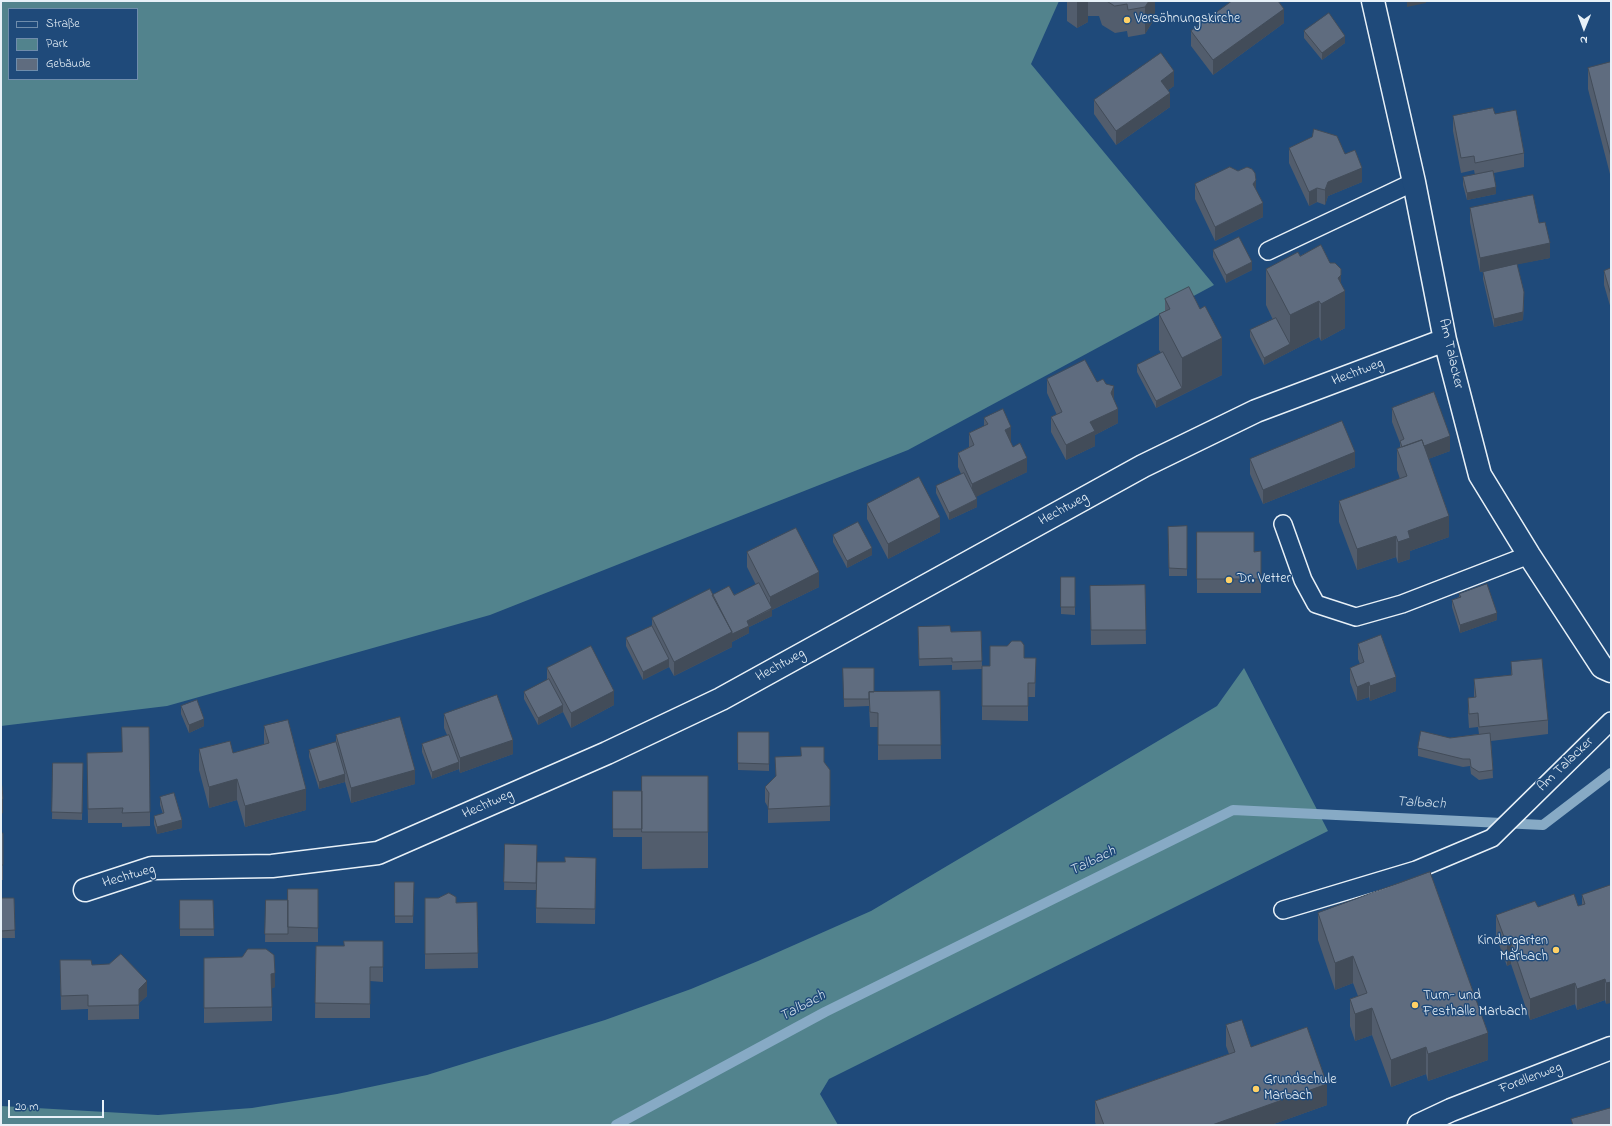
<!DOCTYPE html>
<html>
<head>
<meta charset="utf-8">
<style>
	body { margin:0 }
	#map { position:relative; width:1612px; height:1126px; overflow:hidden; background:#1f4a7a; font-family:"Indie Flower",sans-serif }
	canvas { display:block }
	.frame { position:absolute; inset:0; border:2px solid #e8f1f8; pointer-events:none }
	.legend { position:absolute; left:8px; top:8px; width:130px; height:72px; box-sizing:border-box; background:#1f4a7a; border:1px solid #6f8dac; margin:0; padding:5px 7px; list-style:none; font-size:12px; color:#e8f1f8 }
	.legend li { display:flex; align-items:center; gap:8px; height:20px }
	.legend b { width:20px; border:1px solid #6f8dac }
	.north { position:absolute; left:1564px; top:8px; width:40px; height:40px; -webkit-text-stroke:3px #1f4a7a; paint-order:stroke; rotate:181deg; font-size:11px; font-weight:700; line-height:16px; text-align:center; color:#e8f1f8 }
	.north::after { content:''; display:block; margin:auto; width:14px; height:18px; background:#e8f1f8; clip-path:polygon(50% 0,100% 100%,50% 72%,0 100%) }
	.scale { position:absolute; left:8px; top:1100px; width:96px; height:18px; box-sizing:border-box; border:2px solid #e8f1f8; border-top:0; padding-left:5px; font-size:12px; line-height:14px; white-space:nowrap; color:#e8f1f8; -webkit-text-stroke:3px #1f4a7a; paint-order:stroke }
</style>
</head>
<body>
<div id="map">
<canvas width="1612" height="1126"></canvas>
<div class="frame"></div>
<ul class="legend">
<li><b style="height:5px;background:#1f4a7a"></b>Straße</li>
<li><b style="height:11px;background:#52838d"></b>Park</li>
<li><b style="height:11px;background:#5f6c7f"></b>Gebäude</li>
</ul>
<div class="north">N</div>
<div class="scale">20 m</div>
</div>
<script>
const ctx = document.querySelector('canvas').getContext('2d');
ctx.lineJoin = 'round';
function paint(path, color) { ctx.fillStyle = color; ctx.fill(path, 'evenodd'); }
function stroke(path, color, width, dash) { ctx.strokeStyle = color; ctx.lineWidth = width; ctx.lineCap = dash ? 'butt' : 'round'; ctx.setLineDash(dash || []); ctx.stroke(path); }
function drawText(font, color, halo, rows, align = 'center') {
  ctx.font = font + ' "Indie Flower",sans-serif'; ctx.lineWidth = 3; ctx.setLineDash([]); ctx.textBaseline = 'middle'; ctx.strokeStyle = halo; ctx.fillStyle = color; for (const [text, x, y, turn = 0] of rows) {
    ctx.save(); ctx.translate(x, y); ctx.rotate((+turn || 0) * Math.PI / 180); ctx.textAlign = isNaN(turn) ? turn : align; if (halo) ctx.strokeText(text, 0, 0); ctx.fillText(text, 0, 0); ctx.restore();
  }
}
const green = new Path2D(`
	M1,1H1059L1031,64L1214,285L908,450L490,615L167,706L1,726ZM9,9H137V79H9Z
	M1244,668L1328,831L829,1079L820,1094L838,1125H1V1106L158,1115L252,1108L337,1094L427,1075L605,1020L691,989L758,961L871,911L1217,706Z`);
const stream = new Path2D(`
	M616,1125L825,1012L1233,810L1543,825L1611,773`);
const service = new Path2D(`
	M1268,251L1414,182
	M1283,524L1303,580L1316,604L1356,617L1402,604L1529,555
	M1283,910L1416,870L1492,838L1611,721`);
const minor = new Path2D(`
	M1373,1L1414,182L1445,340L1480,475L1529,555L1602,667L1611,671
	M85,890L152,868L272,866L378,853L607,753L721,699L1143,466L1256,411L1445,340
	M1419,1125L1451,1110L1611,1048`);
const wall = new Path2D(`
	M1067,1H1155V18L1145,34L1128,37L1127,31L1115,33L1102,25L1099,16H1088V22L1077,28L1067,21Z
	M1284,23L1213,75L1191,46V31Z
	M1304,31L1345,43L1322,60L1304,38Z
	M1611,62V178L1588,89V68Z
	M1174,86L1168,90L1170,107L1116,145L1094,114V100Z
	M1495,114L1524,153V167L1494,173L1496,194L1467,200L1463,185V177L1475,175L1474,170L1461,173L1453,131V116Z
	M1289,148L1345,154L1362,182L1328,196L1325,205L1317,202L1309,206L1289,163Z
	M1195,184L1256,190L1263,217L1215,241L1195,199Z
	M1470,208L1539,223L1550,258L1517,264L1524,299L1523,320L1494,327L1483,279V272L1493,269L1480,272L1470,222Z
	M1213,250L1252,270L1226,283L1213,257Z
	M1300,256L1341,284L1345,328L1321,341L1319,337L1264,365L1250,337V330L1273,320L1266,305V269Z
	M1611,268V309L1604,285V271Z
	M1165,299L1222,375L1156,408L1137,372V365L1161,353L1159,350V314L1165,311Z
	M1047,379L1097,382L1114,401L1118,423L1095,435V446L1066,460L1051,432V417L1057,415L1047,393Z
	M1392,408L1450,451L1428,459L1449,537L1410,551V559L1398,563L1396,557L1357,570L1339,522V501L1400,479L1397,470V449L1400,448V443L1392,422Z
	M984,418L1011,441L1010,442L1013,447L1027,472L975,497L977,507L949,520L936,493V486L961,474L958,467V453L969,447V433L984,426Z
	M1250,459L1355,467L1263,504L1250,474Z
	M867,504L940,532L888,559L867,519Z
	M1187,526V576H1169L1168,527Z
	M1197,532L1254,552L1261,551V593H1197Z
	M833,535L872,555L847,568L833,542Z
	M747,552L819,587L772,610V616L749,627V633L732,642V647L674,676L669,667L643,680L626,646V638L652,626V618L712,595H734L756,585L747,567Z
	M1061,577H1075V615L1061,614Z
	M1145,585L1146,644L1091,645L1090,586Z
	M1459,594L1497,620L1460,633L1452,607V600L1459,597Z
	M981,631L982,666H990L1024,658H1036L1035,697H1028V721L982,720V669L952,670V665L919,666L918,634L951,632Z
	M1358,644L1396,691L1370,701L1369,697L1357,701L1350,682V668L1360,664L1358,659Z
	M1511,662L1548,720V734L1491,741L1493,778L1479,780L1471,774L1470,766L1463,767L1418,756V748L1450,738L1479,734L1478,727L1469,728L1468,713V698H1474V679L1511,675Z
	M547,668L614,705L571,728L563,712L538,725L524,699V692L547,680Z
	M843,668L874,692L940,691L941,759L878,760V727H870L869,706L844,707Z
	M181,706L204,726L189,733L181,714Z
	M444,714L513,754L460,773L459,769L432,779L422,752V744L447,735L444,728Z
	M264,726L306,810L245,827L237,800L209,808L199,770V749L233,753L264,745Z
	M122,727L150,812V826L122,827V823H88L87,767L122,752Z
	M738,732H769V771L738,770Z
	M336,735L415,784L351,803L345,782L319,789L309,757V750L336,742Z
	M53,763H83L82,820L52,819Z
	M824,763L830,770V821L768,823V807L765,802V787Z
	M708,776V868L642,869V837H613V791H642Z
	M160,797L182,828L157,834L154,824V816L163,814L160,805Z
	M1,833L3,865V880H1Z
	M505,844L537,862H565L596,858L595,924L536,923V890H504Z
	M395,882H414L413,923H395Z
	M1611,885L1606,1004L1605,1000L1577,1010L1575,1004L1530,1020L1511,964L1507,966L1496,936V915L1538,907L1578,906L1582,905V895Z
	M318,889V942H265L266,900H288Z
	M1,898H14L15,938H1Z
	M425,898L456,903L477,902L478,968L425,969Z
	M180,900H213L214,936H180Z
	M1318,913L1488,1060L1428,1081L1426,1074L1391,1087L1372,1035L1355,1041L1350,1026V999L1358,996L1353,983L1335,990L1318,940Z
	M383,941V982L370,981V1018H315L316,946H344Z
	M204,958L275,987L272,988V1021L204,1023Z
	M60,960L92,965L147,996L139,1003V1019L88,1020V1009L61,1010Z
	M1226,1025L1251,1047L1327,1105L1271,1125H1096L1095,1122V1101L1229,1054L1226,1046Z`);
const shadedWall = new Path2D(`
	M1077,1H1088V22L1077,28Z
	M1149,1H1155V18L1145,34V7Z
	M1407,1H1426V3L1407,7Z
	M1284,9V23L1213,75V60Z
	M1345,36V43L1322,60V53Z
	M1174,71V86L1161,95V81Z
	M1170,93V107L1116,145V131Z
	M1362,168V182L1328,196L1325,205V190L1328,182Z
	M1256,180V194L1253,184Z
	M1496,187V194L1467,200V193Z
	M1317,188V202L1309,206V192Z
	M1263,203V217L1215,241V227Z
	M1550,243V258L1480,272V258Z
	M1252,262V270L1226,283V275Z
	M1341,269V293L1345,291V328L1321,341V304L1338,278Z
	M1524,292L1523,320L1494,327V319Z
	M1319,301V337L1264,365V358L1290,344V315Z
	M1222,338V375L1156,408V401L1182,388V358Z
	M1114,386V401L1111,393Z
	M1118,409V423L1095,435V446L1066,460V445L1090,422Z
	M1011,427V441L1005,444V430Z
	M1450,436V451L1404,468V453Z
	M1355,452V467L1263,504V490Z
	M1027,458V472L972,499V484Z
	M977,499V507L949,520V513Z
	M1449,516V537L1410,551V559L1398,563V542L1408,531Z
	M940,517V532L888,559V544Z
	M1396,536V557L1357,570V549Z
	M872,548V555L847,568V561Z
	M819,572V587L772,610V616L749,627V633L732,642V647L674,676V662L747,621L770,610V597Z
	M1497,613V620L1460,633V625Z
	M669,659V667L643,680V672Z
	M1396,677V691L1370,701V686Z
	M1369,682V697L1357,701V687Z
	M614,691V705L571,728V713Z
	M563,705V712L538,725V718Z
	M204,719V726L189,733V725Z
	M513,740V754L460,773V758Z
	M459,762V769L432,779V772Z
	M415,770V784L351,803V788Z
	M345,774V782L319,789V782Z
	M237,779V800L209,808V787Z
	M306,789V810L245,827V806Z
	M3,799V813L1,814V800Z
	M182,820V828L157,834V827Z
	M1511,943V964L1507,966V945Z
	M1353,956V983L1335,990V963Z
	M275,973V987L271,989V974Z
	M1605,979V1000L1577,1010V989Z
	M147,981V996L139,1003V989Z
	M1611,982V1003L1606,1004V983Z
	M1575,983V1004L1530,1020V999Z
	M1372,1008V1035L1355,1041V1014Z
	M1488,1033V1060L1428,1081V1054Z
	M1426,1047V1074L1391,1087V1060Z
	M1327,1084V1105L1271,1125H1212Z`);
const building = new Path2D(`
	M1107,1H1149L1145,7L1128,10L1127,4L1115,6Z
	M1232,1H1278L1284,9L1213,60L1191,31Z
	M1329,13L1345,36L1322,53L1304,31Z
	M1161,53L1174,71L1161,81L1170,93L1116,131L1094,100Z
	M1611,62V157L1588,68Z
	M1493,108L1495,114L1516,110L1524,153L1475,163L1474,156L1461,158L1453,116Z
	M1314,129L1337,136L1345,154L1355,150L1362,168L1328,182L1325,190L1317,188L1309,192L1289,148L1312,137Z
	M1230,167L1238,171L1247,167L1252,169L1255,173L1256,180L1253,184L1263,203L1215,227L1195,184Z
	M1493,171L1496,187L1467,193L1463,177Z
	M1533,195L1539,223L1545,222L1550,243L1480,258L1470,208Z
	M1239,237L1252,262L1226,275L1213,250Z
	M1321,245L1330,263H1335L1341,269V275L1338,278L1345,291L1321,304L1319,301L1290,315L1266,269L1298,252L1300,256Z
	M1517,264L1524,292L1523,312L1494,319L1483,272Z
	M1611,268V295L1604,271Z
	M1189,287L1200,309L1205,306L1222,338L1182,358L1159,314L1170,309L1165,299Z
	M1276,318L1290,344L1264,358L1250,330Z
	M1163,352L1182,388L1156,401L1137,365Z
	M1085,360L1097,382L1103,379L1106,384L1114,386L1111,393L1118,409L1090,422L1095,431L1066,445L1051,417L1062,412L1047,379Z
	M1434,392L1450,436L1424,446L1422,440L1402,447L1400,441L1404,439L1392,408Z
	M1003,409L1011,427L1005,430L1013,447L1020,443L1027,458L972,484L958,453L974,445L969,433L988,424L984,418Z
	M1342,421L1355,452L1263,490L1250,459Z
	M1422,440L1449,516L1408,531L1410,538L1398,542L1396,536L1357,549L1339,501L1407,476L1397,449Z
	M964,473L977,499L949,513L936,486Z
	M919,477L940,517L888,544L867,504Z
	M858,522L872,548L847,561L833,535Z
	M1187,526V569L1169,568L1168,527Z
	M796,528L819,572L770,597L747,552Z
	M1197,532H1254V552L1261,551V579H1197Z
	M1061,577H1075V607H1061Z
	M759,583L772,608L747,621L749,626L732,634V632L712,595L729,586L734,595Z
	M1487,584L1497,613L1460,625L1452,600L1461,597L1459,594Z
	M1145,585L1146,630H1091L1090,586Z
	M710,589L732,632L674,662L652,618Z
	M652,626L669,659L643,672L626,638Z
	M950,626L951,632L981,631L982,661L952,662V658L919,659L918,627Z
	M1381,635L1396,677L1370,686L1369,682L1357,687L1350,668L1364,662L1358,644Z
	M1012,641H1021L1024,645V658H1036L1035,683H1028V706H982V666H990V646H1007Z
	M591,646L614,691L571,713L547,668Z
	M1542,659L1548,720L1479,727L1478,713L1469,714L1468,698L1476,697L1474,679L1512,675L1511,662Z
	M843,668H874V692H869V699H844Z
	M549,679L563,705L538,718L524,692Z
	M940,691L941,745H878V713L870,712L869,692Z
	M497,695L513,740L460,758L444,714Z
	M197,700L204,719L189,725L181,706Z
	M400,717L415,770L351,788L336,735Z
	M288,720L306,789L245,806L237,779L209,787L199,749L230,741L233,753L269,743L264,726Z
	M122,727H149L150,812L122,813L123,808L88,809L87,753L122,752Z
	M1421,731L1450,738L1490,733L1493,770L1479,772L1471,767L1470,759H1463L1418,748Z
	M738,732H769V764L738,763Z
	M449,735L459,762L432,772L422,744Z
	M336,742L345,774L319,782L309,750Z
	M801,747H824V762L830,770V806L768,809L769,793L765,787L776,776L775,757L801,756Z
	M53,763H83L82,813L52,812Z
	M642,776H708V832H642Z
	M1,784L2,786L3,799L1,800Z
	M613,791H642V829H613Z
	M174,793L182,820L157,827L154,816L164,813L160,797Z
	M1,833H3V865H1Z
	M505,844L537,845L536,883L504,882Z
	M565,857L596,858L595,909L536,908L537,862H565Z
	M1430,872L1488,1033L1428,1054L1426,1047L1391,1060L1372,1008L1355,1014L1350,999L1367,993L1353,956L1335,963L1318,913Z
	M395,882H414L413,916H395Z
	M1611,885V982L1606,983L1605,979L1577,989L1575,983L1530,999L1511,943L1507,945L1496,915L1535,901L1538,907L1574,894L1578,906L1585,904L1582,895Z
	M288,889H318V928L288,927Z
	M449,893L456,897V903L477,902L478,953L425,954V898H438Z
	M1,898H14L15,930L1,931Z
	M180,900H213L214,929H180Z
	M266,900H288V934H265Z
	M344,941H383V967H370V1004L315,1003L316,946H344Z
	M248,949H266L274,955L275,973L271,974L272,1007L204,1008V958L242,957Z
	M121,954L147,981L139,989V1005L88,1006V995L61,996L60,960H91L92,965L109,964Z
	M1242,1020L1251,1047L1307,1027L1327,1084L1212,1125H1104L1095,1101L1235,1052L1226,1025Z
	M1611,1108V1125H1573L1571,1119Z`);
const markers = [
	[1127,20,4,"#ffd166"],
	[1229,580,4,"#ffd166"],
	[1556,950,4,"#ffd166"],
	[1415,1005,4,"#ffd166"],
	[1256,1089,4,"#ffd166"]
];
const poiNames = [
	["Versöhnungskirche",1135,20],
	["Dr. Vetter",1237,580],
	["Kindergarten",1548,942,"right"],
	["Marbach",1548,958,"right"],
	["Turn- und",1423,997],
	["Festhalle Marbach",1423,1013],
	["Grundschule",1264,1081],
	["Marbach",1264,1097]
];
const streetNames = [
	["Am Talacker",1450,354,77],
	["Hechtweg",1358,373,-21],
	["Hechtweg",1064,510,-29],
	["Hechtweg",781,666,-29],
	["Am Talacker",1566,765,-44],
	["Hechtweg",488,805,-24],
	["Hechtweg",129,877,-16],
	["Forellenweg",1531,1079,-21]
];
const waterNames = [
	["Talbach",1421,804,3],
	["Talbach",1093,862,-26],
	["Talbach",803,1007,-28]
];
paint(green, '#52838d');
stroke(stream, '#87aac5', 10);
stroke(service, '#e8f1f8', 20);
stroke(minor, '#e8f1f8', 25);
stroke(service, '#1f4a7a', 17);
stroke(minor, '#1f4a7a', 22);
paint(wall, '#525d6d');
paint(shadedWall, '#424c59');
paint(building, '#5f6c7f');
stroke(building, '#424c59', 1);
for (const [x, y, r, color] of markers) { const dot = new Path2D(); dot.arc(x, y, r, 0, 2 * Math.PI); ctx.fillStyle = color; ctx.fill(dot); stroke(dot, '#1f4a7a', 1.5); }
drawText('14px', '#e8f1f8', '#1f4a7a', poiNames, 'left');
drawText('14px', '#e8f1f8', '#1f4a7a', streetNames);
drawText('italic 15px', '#d0dfeb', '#1f4a7a', waterNames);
</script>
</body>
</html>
